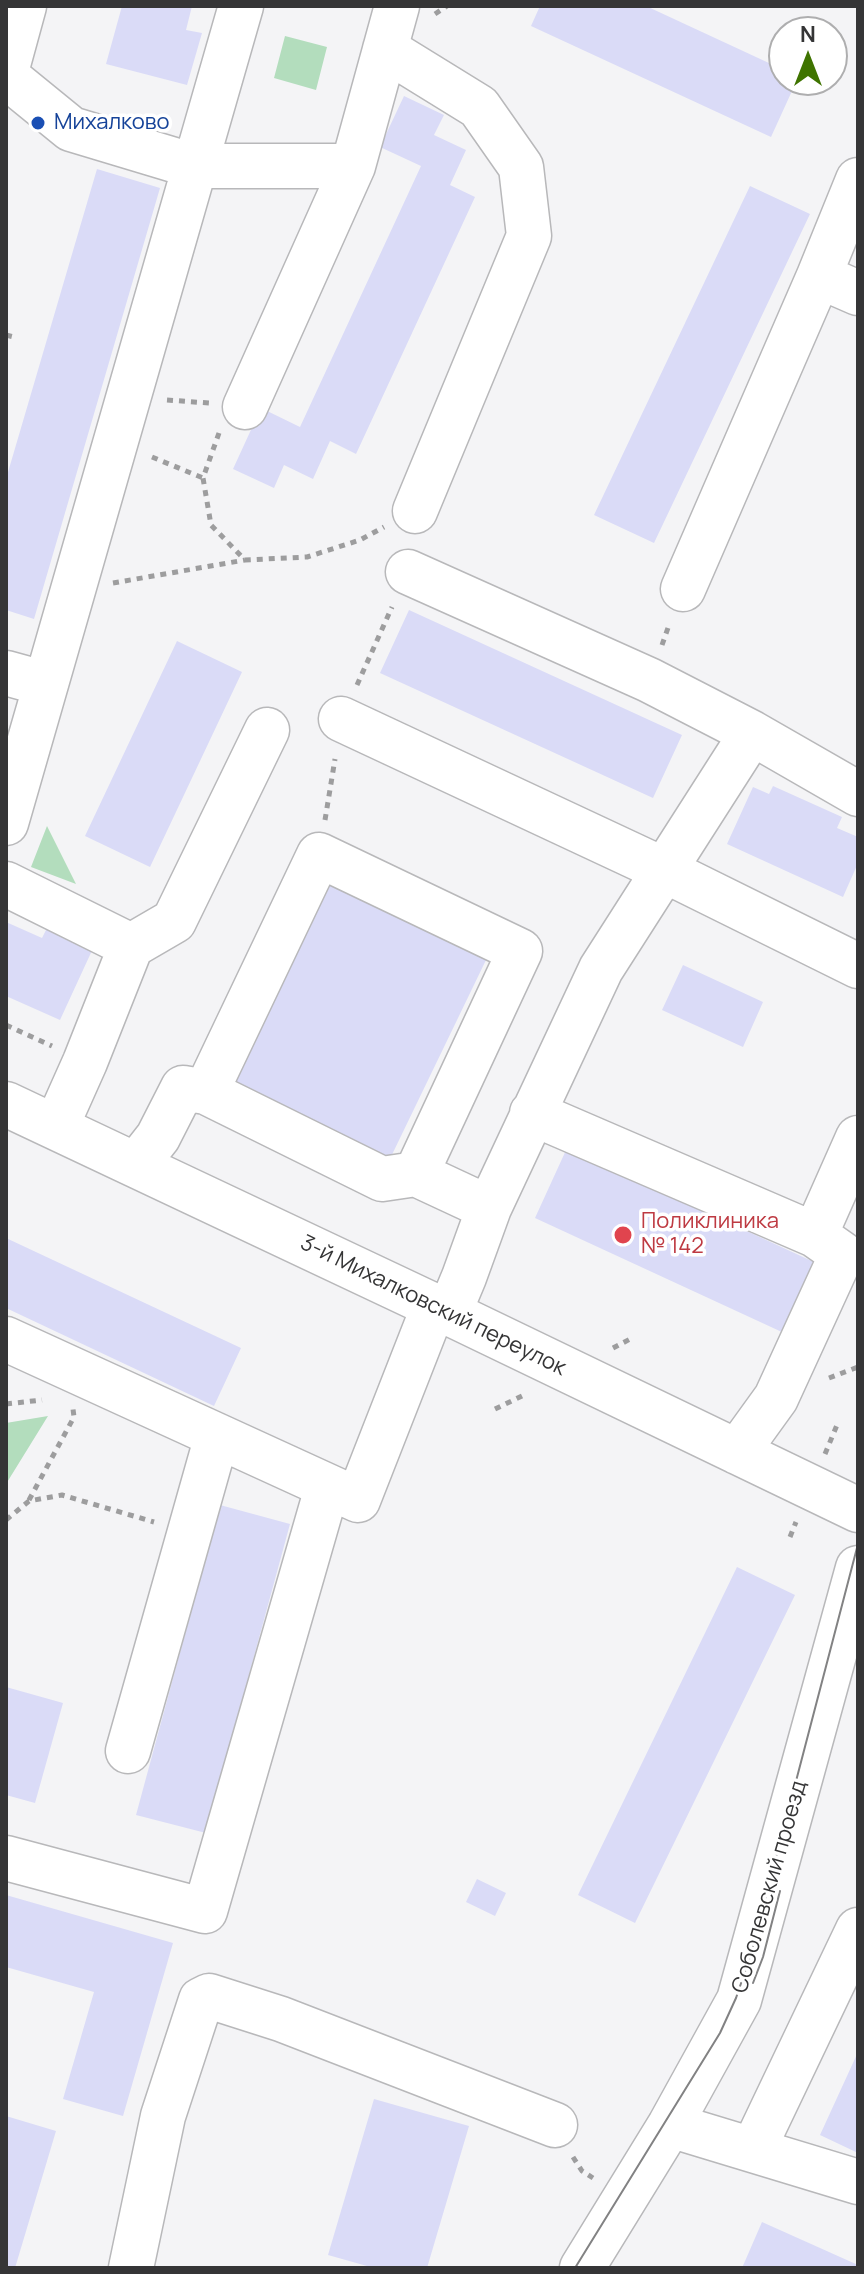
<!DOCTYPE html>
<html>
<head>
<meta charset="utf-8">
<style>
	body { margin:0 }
	#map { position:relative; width:864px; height:2274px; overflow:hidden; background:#f4f4f6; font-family:Manrope,sans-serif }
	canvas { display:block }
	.frame { position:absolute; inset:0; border:8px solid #353536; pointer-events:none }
	.north { position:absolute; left:768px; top:16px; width:80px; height:80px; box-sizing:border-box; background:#fff; border:2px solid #aeaeaf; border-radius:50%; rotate:0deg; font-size:22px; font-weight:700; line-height:32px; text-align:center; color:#353536 }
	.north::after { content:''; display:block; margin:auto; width:28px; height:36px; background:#3f7400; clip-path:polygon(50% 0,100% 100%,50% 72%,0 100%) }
</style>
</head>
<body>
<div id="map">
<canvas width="864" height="2274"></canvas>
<div class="frame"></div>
<div class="north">N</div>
</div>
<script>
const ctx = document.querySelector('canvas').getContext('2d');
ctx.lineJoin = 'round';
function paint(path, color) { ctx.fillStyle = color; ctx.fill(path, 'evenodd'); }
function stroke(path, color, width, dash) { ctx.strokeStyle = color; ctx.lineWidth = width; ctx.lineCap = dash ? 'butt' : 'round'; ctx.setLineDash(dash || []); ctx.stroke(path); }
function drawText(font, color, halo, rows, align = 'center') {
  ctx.font = font + ' Manrope,sans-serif'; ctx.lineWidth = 7; ctx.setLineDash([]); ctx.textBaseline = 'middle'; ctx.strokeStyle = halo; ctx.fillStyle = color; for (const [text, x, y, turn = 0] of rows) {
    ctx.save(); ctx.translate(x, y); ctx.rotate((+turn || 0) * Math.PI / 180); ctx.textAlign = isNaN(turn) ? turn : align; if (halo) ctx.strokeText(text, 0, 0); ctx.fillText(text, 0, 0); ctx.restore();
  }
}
const green = new Path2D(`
	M285,36L327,47L316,90L274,78Z
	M47,826L76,884L31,867Z
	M48,1416L6,1484V1423Z`);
const building = new Path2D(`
	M122,6H192L186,30L202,33L187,85L106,64Z
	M540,6H646L784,70V80H797L771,137L531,26Z
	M404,96L444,115L434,135L466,150L450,185L475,197L356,454L330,441L313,479L284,465L274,488L233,469L261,408L300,427L421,166L380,147Z
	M97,169L160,188L34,619L6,610V479Z
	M750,186L810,214L654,543L594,515Z
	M409,610L682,735L653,798L380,673Z
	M177,641L242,672L150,867L85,836Z
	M773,786L842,817L837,828L858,837V863L843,897L727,844L753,787L769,794Z
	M329,885L486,960L387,1165L231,1090Z
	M6,922L42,938L49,924L95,944L60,1020L6,996Z
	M683,965L763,1002L743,1047L662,1010Z
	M567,1148L816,1263L784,1333L535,1218Z
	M6,1238L241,1348L214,1406L6,1308Z
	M220,1505L290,1524L206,1833L136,1815Z
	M737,1567L795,1595L635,1923L578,1895Z
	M6,1687L63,1703L35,1803L6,1795Z
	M477,1879L506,1893L495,1916L466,1902Z
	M6,1895L173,1943L123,2116L63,2099L94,1992L6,1967Z
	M858,2052V2153L820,2135Z
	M374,2099L469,2126L427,2268H374L328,2255Z
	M6,2116L56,2131L15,2268H6Z
	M762,2222L858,2265V2268H742Z`);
const path = new Path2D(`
	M435,14L447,6
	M6,335L14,337
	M167,400L209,403
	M219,433L203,478L211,525L245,560L307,557L360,540L384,527
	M152,457L203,478
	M113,583L245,560
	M662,645L669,625
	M357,685L392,607
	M325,820L335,759
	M6,1025L52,1046
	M613,1348L634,1337
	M829,1378L858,1367
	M6,1404L42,1400
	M495,1409L526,1394
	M825,1454L837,1425
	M29,1500L74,1417L73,1409
	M6,1520L29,1501L62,1495L154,1522
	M790,1537L796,1522
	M573,2157L582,2171L593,2178`);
const minor = new Path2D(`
	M385,49L479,107L521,167L529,236L415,511
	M6,72L24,6
	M6,76L71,129L194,166H353
	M858,180L819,276L858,293
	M245,407L353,166L397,6
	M408,572L649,680L752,733L858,794
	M683,589L819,276
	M6,673L46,684L6,823
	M46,684L241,6
	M341,719L664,870L858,966
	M6,884L131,946
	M206,1092L382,1179L416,1174L489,1208
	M6,1104L449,1313L858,1510
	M532,1113L815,1235L842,1254L776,1398L737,1452
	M56,1127L85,1062L131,946L174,921L267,730
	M136,1165L158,1137L183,1088L206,1092L319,855L520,951L416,1174
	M815,1235L858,1138
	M449,1313L464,1277L489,1208L601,969L752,733
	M6,1339L358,1500L434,1306
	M128,1751L217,1436
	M6,1858L205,1911L327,1488
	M670,2125L858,2182
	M753,2150L858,1930
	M131,2268L163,2116L201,2000L209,1996L281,2019L555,2125
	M582,2268L670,2125L739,2000L858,1568`);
const tram = new Path2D(`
	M753,1983L763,1957L780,1891
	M575,2268L720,2033L736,1998L750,1957L858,1544`);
const markers = [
	[38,123,8,"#1a4fb4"],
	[623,1235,10,"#e0444e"]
];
const transitNames = [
	["Михалково",54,123]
];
const healthNames = [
	["Поликлиника",641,1222],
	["№ 142",641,1247]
];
const streetNames = [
	["3-й Михалковский переулок",433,1306,26],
	["Соболевский проезд",770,1887,-74]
];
paint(green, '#b3ddbd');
paint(building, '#dadbf7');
stroke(minor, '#b8b8ba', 47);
stroke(path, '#9d9d9e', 5, [6, 6]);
stroke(minor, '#fff', 44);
stroke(tram, '#828283', 2);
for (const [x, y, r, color] of markers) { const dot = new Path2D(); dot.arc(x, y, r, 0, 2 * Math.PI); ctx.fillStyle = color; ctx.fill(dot); stroke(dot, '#fff', 3); }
drawText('22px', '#164399', '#fff', transitNames, 'left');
drawText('22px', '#be3a42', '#fff', healthNames, 'left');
drawText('22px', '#353536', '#fff', streetNames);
</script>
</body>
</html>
